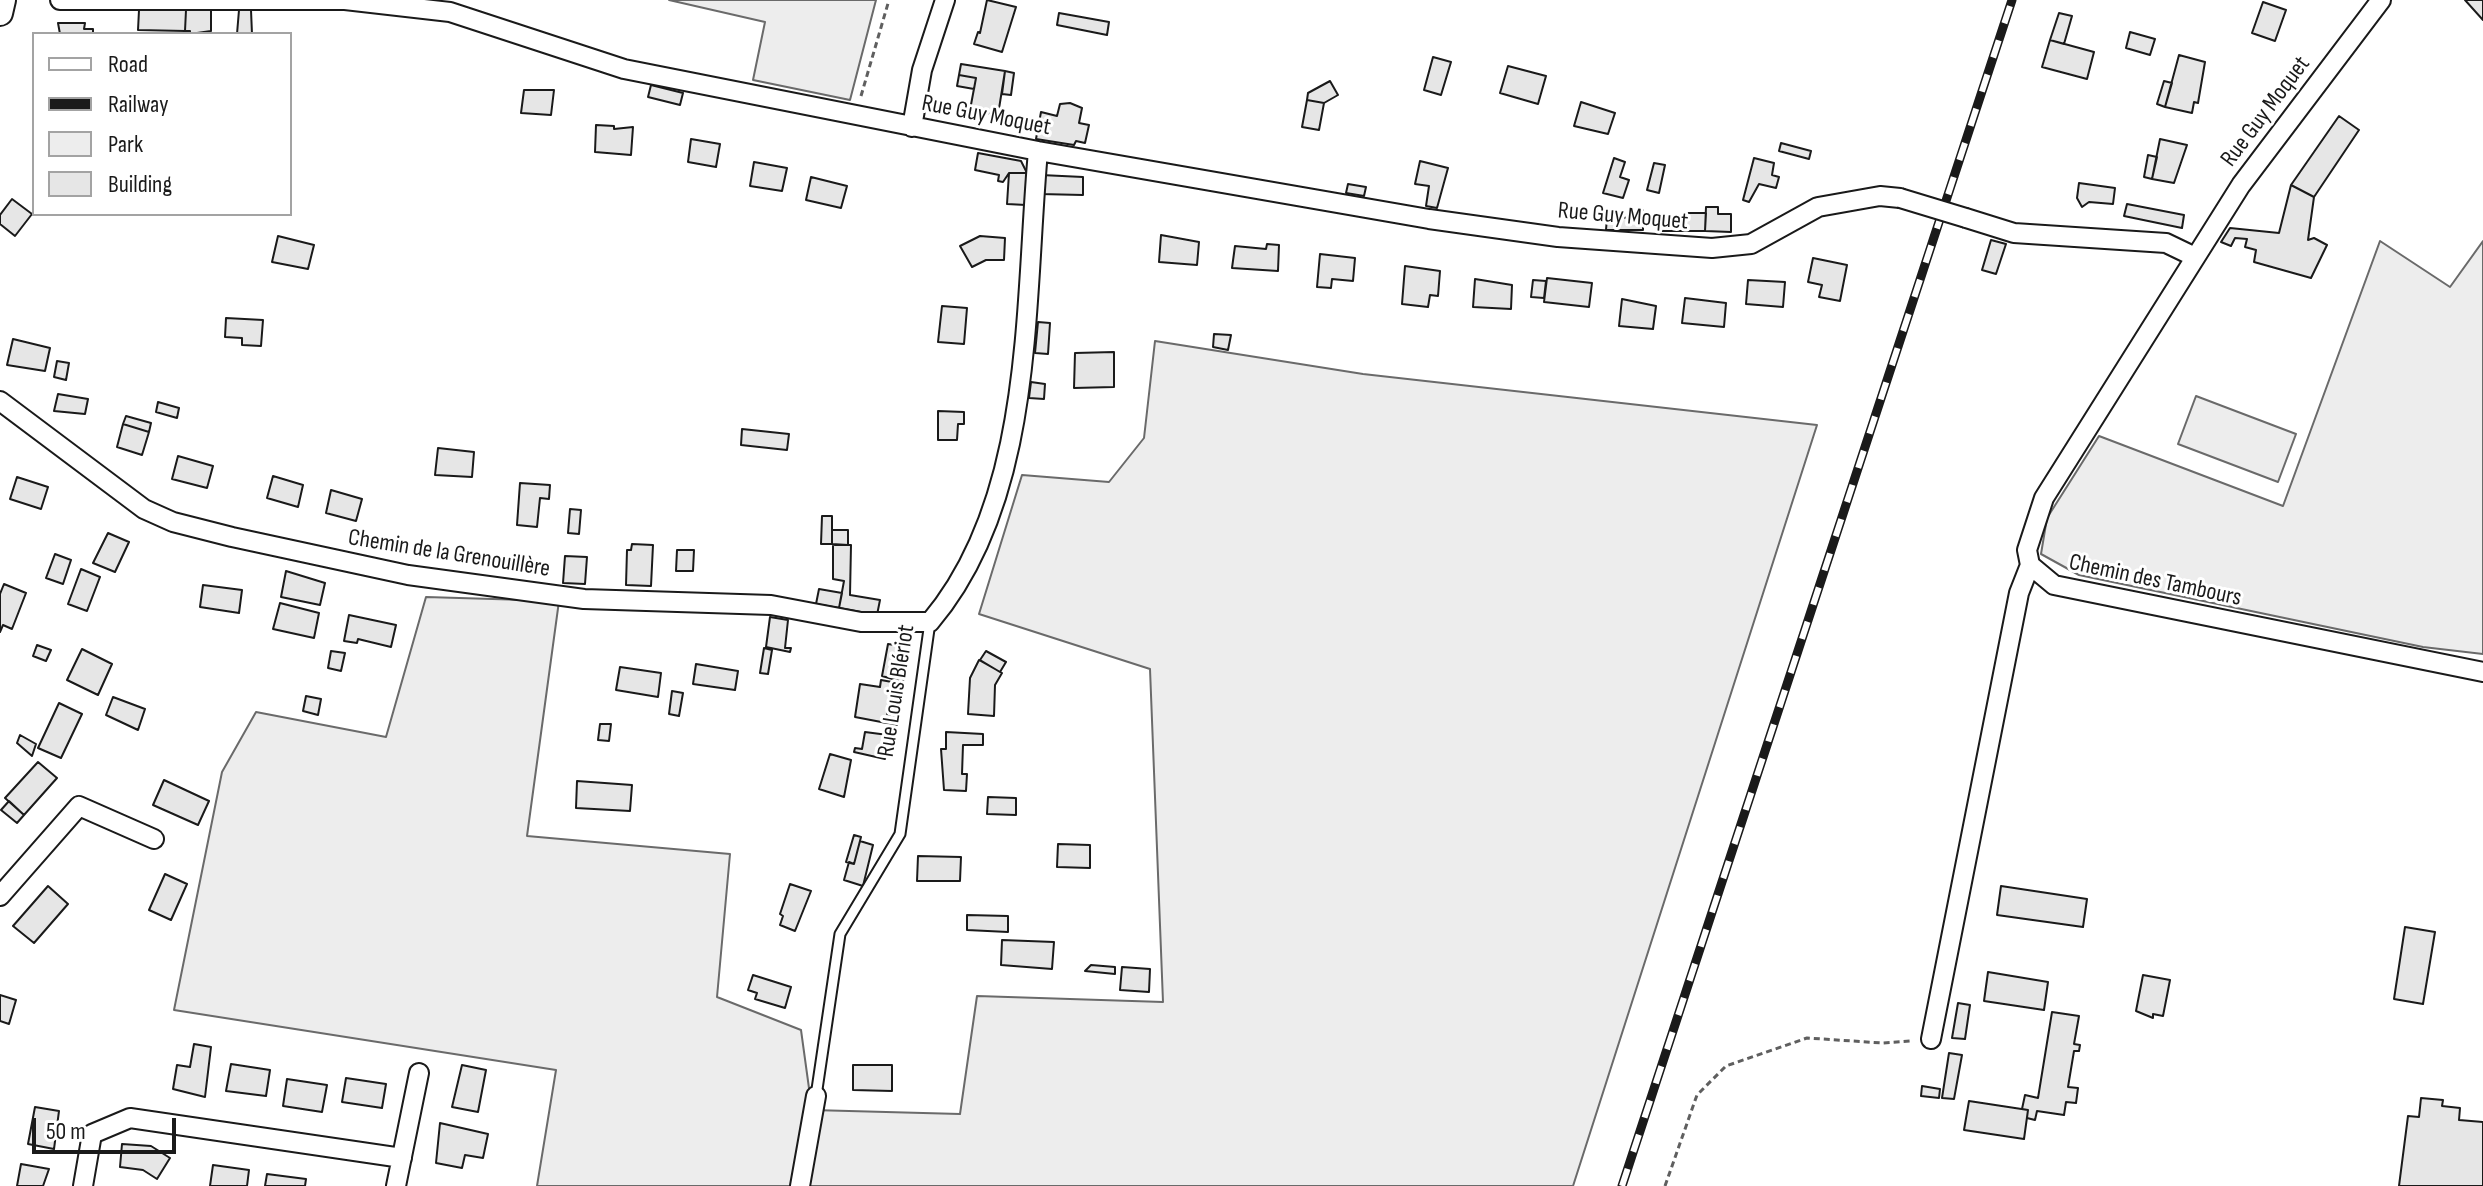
<!DOCTYPE html>
<html>
<head>
<meta charset="utf-8">
<style>
	body { margin:0 }
	#map { position:relative; width:2483px; height:1186px; overflow:hidden; background:#fff; font-family:"Sofia Sans Condensed",sans-serif }
	canvas { display:block }
	.legend { position:absolute; left:32px; top:32px; width:260px; height:184px; box-sizing:border-box; background:#fff; border:2px solid #a3a3a3; margin:0; padding:10px 14px; list-style:none; font-size:24px; color:#1a1a1a }
	.legend li { display:flex; align-items:center; gap:16px; height:40px }
	.legend b { width:40px; border:2px solid #a3a3a3 }
	.scale { position:absolute; left:32px; top:1118px; width:144px; height:36px; box-sizing:border-box; border:4px solid #1a1a1a; border-top:0; padding-left:10px; font-size:24px; line-height:28px; white-space:nowrap; color:#1a1a1a; -webkit-text-stroke:6px #fff; paint-order:stroke }
</style>
</head>
<body>
<div id="map">
<canvas width="2483" height="1186"></canvas>
<ul class="legend">
<li><b style="height:10px;background:#fff"></b>Road</li>
<li><b style="height:10px;background:#1a1a1a"></b>Railway</li>
<li><b style="height:22px;background:#ededed"></b>Park</li>
<li><b style="height:22px;background:#e6e6e6"></b>Building</li>
</ul>
<div class="scale">50 m</div>
</div>
<script>
const ctx = document.querySelector('canvas').getContext('2d');
ctx.lineJoin = 'round';
function paint(path, color) { ctx.fillStyle = color; ctx.fill(path, 'evenodd'); }
function stroke(path, color, width, dash) { ctx.strokeStyle = color; ctx.lineWidth = width; ctx.lineCap = dash ? 'butt' : 'round'; ctx.setLineDash(dash || []); ctx.stroke(path); }
function drawText(font, color, halo, rows, align = 'center') {
  ctx.font = font + ' "Sofia Sans Condensed",sans-serif'; ctx.lineWidth = 6; ctx.setLineDash([]); ctx.textBaseline = 'middle'; ctx.strokeStyle = halo; ctx.fillStyle = color; for (const [text, x, y, turn = 0] of rows) {
    ctx.save(); ctx.translate(x, y); ctx.rotate((+turn || 0) * Math.PI / 180); ctx.textAlign = isNaN(turn) ? turn : align; if (halo) ctx.strokeText(text, 0, 0); ctx.fillText(text, 0, 0); ctx.restore();
  }
}
const green = new Path2D(`
	M669,0H876L850,100L753,80L765,22Z
	M2380,241L2450,287L2483,241V654L2423,647L2079,575L2041,554L2047,518L2099,436L2283,506Z
	M1155,341L1363,374L1817,425L1573,1186H537L556,1070L174,1010L222,772L256,712L386,737L426,597L559,601L527,836L730,854L717,997L801,1030L812,1110L960,1114L977,996L1163,1002L1150,669L979,614L1022,475L1109,482L1144,438Z
	M2196,396L2296,434L2278,482L2178,444Z`);
const building = new Path2D(`
	M987,0L1016,7L1002,52L974,44L978,32L980,33Z
	M2465,0H2483V20Z
	M2263,2L2286,10L2275,41L2252,33Z
	M139,10H186L185,31L138,30Z
	M186,10H211V31L190,34V31H185Z
	M239,10H251L252,34H237Z
	M1059,13L1109,22L1107,35L1057,25Z
	M2059,13L2072,16L2064,44L2050,40Z
	M58,23H85L84,29H93V34H60Z
	M2130,32L2155,39L2150,55L2126,48Z
	M2050,40L2094,52L2087,79L2042,67Z
	M2179,55L2205,62L2198,103L2194,102L2192,113L2165,107Z
	M1433,57L1451,62L1441,95L1424,90Z
	M961,64L1005,71L998,115L970,110L976,78L959,75Z
	M1508,66L1546,76L1538,104L1500,93Z
	M1005,71L1014,73L1011,95L1002,94Z
	M959,75L976,78L974,89L957,86Z
	M1330,81L1338,95L1324,103L1307,100L1308,93Z
	M2164,81L2172,83L2165,107L2157,104Z
	M651,85L683,93L680,105L648,97Z
	M524,90H554L551,115L521,113Z
	M1307,100L1324,103L1319,130L1302,127Z
	M1581,102L1615,113L1608,134L1574,126Z
	M1070,103L1082,108L1079,123L1089,125L1085,143L1076,141L1074,145L1036,139L1041,112L1057,116L1060,104Z
	M2339,116L2359,130L2314,197L2291,185Z
	M596,125L614,126V129L633,127L631,155L595,152Z
	M691,139L720,144L716,167L688,162Z
	M2160,139L2187,145L2174,183L2152,179Z
	M1781,143L1811,151L1809,159L1779,151Z
	M978,153L1021,161L1027,173H1009L1003,182L998,181L999,175L975,170Z
	M2148,155L2157,157L2152,179L2144,177Z
	M1614,158L1625,162L1620,177L1629,180L1623,198L1603,193Z
	M1754,158L1774,163L1772,175L1779,177L1776,188L1759,184L1749,202L1743,200Z
	M1420,161L1448,168L1437,208L1426,206L1429,186L1415,184Z
	M754,162L787,168L782,191L750,186Z
	M1654,163L1665,165L1659,193L1647,190Z
	M1009,173H1027L1026,205L1007,204Z
	M1041,175L1083,177V195L1040,194Z
	M811,177L847,186L841,208L806,200Z
	M2079,183L2115,188L2113,204L2089,202L2082,207L2077,198Z
	M1348,184L1366,187L1364,196L1346,193Z
	M2291,185L2314,197L2308,240L2314,238L2327,245L2311,278L2254,262L2256,250L2245,247L2247,239L2235,238L2231,246L2221,242L2230,228L2279,233Z
	M12,199L32,214L15,236L0,224V215Z
	M2127,204L2184,215L2182,228L2124,216Z
	M1706,207H1718V214H1731V232L1705,231Z
	M1635,210H1643V230H1606L1607,217L1635,218Z
	M1686,213H1706L1705,231H1686Z
	M1659,217H1686V231H1658Z
	M1161,235L1199,242L1197,265L1159,262Z
	M278,236L314,245L308,269L272,262Z
	M980,236L1005,238L1004,260H986L972,267L960,246Z
	M1991,240L2006,244L1996,274L1982,270Z
	M1267,244L1279,245L1278,271L1232,268L1235,246L1266,249Z
	M1320,254L1355,258L1353,281L1332,279L1331,288L1317,287Z
	M1813,258L1847,265L1840,301L1819,297L1822,285L1808,282Z
	M1405,266L1440,271L1438,296L1430,295L1428,307L1402,304Z
	M1547,278L1592,283L1589,307L1544,302Z
	M1475,279L1512,285L1511,309L1473,307Z
	M1533,280L1546,281L1544,298L1531,297Z
	M1748,280L1785,282L1783,307L1746,304Z
	M1685,298L1726,303L1724,327L1682,323Z
	M1622,299L1656,306L1653,329L1619,326Z
	M942,306L967,308L964,344L938,342Z
	M226,318L263,320L261,346L242,345V338L225,337Z
	M1038,322L1050,323L1048,354L1035,353Z
	M1214,334L1231,335L1228,350L1213,347Z
	M13,339L50,348L45,371L7,365Z
	M1114,352V387L1074,388L1075,353Z
	M57,361L69,363L66,380L54,377Z
	M1031,382L1045,384L1044,399L1029,398Z
	M58,394L88,399L85,414L54,411Z
	M158,402L179,408L177,418L156,412Z
	M938,411L964,412V424H958L957,440H938Z
	M126,416L151,423L149,432L123,424Z
	M123,424L149,432L142,455L117,447Z
	M742,429L789,434L787,450L741,445Z
	M438,448L474,452L472,477L435,475Z
	M178,456L213,466L207,488L172,479Z
	M273,476L303,485L298,507L267,498Z
	M17,477L48,487L41,509L10,499Z
	M520,483L550,485L549,499L540,498L537,527L517,525Z
	M331,490L362,499L356,521L326,513Z
	M570,509L581,510L579,534L568,533Z
	M822,516H832V544H821Z
	M832,530H848V545L832,544Z
	M108,533L129,542L115,572L93,563Z
	M632,544L653,545L651,586L626,585L627,550H631Z
	M833,545H851L850,595L880,600L877,615L839,608L844,581L833,579Z
	M677,550H694L693,571H676Z
	M55,554L71,560L63,584L46,578Z
	M565,556L587,557L585,584L563,583Z
	M81,569L100,577L87,611L68,604Z
	M286,571L325,583L320,605L281,597Z
	M4,584L26,593L12,629L3,625L0,632V594Z
	M203,585L242,590L239,613L200,607Z
	M819,589L842,593L839,608L816,604Z
	M280,603L319,613L314,638L273,629Z
	M349,615L396,625L391,647L358,639L357,643L344,641Z
	M770,617L788,620L785,648H791L790,652L766,647Z
	M888,644L901,646L897,671L904,673L903,682L882,676Z
	M37,645L51,650L46,661L33,656Z
	M764,648L772,650L768,674L760,673Z
	M82,649L112,664L98,695L67,680Z
	M331,651L345,653L341,671L328,668Z
	M986,651L1006,662L1000,672L980,660Z
	M979,660L1002,673L995,685L994,716L968,714L970,678Z
	M696,664L738,671L735,690L693,684Z
	M620,667L661,673L658,697L616,690Z
	M881,680L892,682L887,714L898,716L897,725L855,717L860,684L880,687Z
	M672,691L683,693L679,716L669,714Z
	M306,696L321,699L318,715L303,711Z
	M113,697L145,709L138,730L106,715Z
	M59,703L82,714L61,758L38,748Z
	M600,724H611L609,741L598,740Z
	M865,732L888,735L885,759L854,752L855,748L862,749Z
	M946,732L983,734V745H963L962,774H967L966,791L944,790L941,749H946Z
	M20,735L36,744L32,756L17,743Z
	M830,754L851,760L844,797L819,789Z
	M38,762L57,778L24,815L5,798Z
	M164,780L209,801L198,825L153,805Z
	M577,781L632,785L630,811L576,808Z
	M988,797L1016,798V815L987,814Z
	M9,801L24,815L17,823L1,810Z
	M854,835L861,837L854,864L846,862Z
	M860,841L873,845L863,886L844,880L849,862L854,864Z
	M1058,844L1090,845V868L1057,867Z
	M918,856L961,857L960,881H917Z
	M165,874L187,884L171,920L149,910Z
	M790,884L811,891L795,931L780,925L783,916L780,914Z
	M48,886L68,904L34,943L13,926Z
	M2001,886L2087,899L2083,927L1997,915Z
	M967,915L1008,916V932L967,930Z
	M2405,927L2435,932L2423,1004L2394,999Z
	M1002,940L1054,942L1052,969L1001,965Z
	M1091,965L1115,967V974L1085,971Z
	M1122,967L1150,969L1149,992L1120,990Z
	M1988,972L2048,982L2044,1010L1984,1001Z
	M753,975L791,987L785,1008L755,999L757,993L748,990Z
	M2143,975L2170,980L2163,1016L2153,1014V1018L2136,1011Z
	M0,995L16,1000L9,1024L0,1021Z
	M1958,1003L1970,1005L1965,1039L1952,1038Z
	M2052,1012L2079,1016L2074,1044L2080,1045L2079,1051H2074L2068,1087L2078,1088L2076,1103L2066,1102L2064,1115L2037,1111L2035,1120L2027,1118L2028,1110L2022,1109L2025,1095L2038,1098Z
	M194,1044L211,1047L205,1097L173,1089L177,1065L190,1067Z
	M1949,1053L1962,1055L1954,1099L1942,1098Z
	M231,1064L270,1070L266,1096L226,1091Z
	M462,1065L486,1070L478,1112L452,1107Z
	M853,1065H892V1091L853,1090Z
	M346,1078L386,1084L382,1108L342,1102Z
	M287,1079L327,1085L322,1112L283,1106Z
	M1922,1086L1940,1089L1939,1098L1921,1096Z
	M2421,1098L2443,1100L2442,1106L2460,1108L2459,1120L2483,1122V1186H2399L2408,1116L2419,1117Z
	M1969,1101L2028,1110L2024,1139L1964,1130Z
	M35,1107L59,1111L54,1149L28,1144Z
	M440,1123L488,1134L483,1158L465,1155L462,1168L436,1163Z
	M122,1144L151,1146L170,1158L157,1179L143,1170L120,1167Z
	M21,1164L49,1169L43,1186H17Z
	M213,1165L249,1170L247,1186H210Z
	M267,1174L306,1179L305,1186H265Z`);
const path = new Path2D(`
	M861,96L889,0
	M1665,1186L1697,1095L1726,1066L1807,1038L1882,1043L1911,1041`);
const lane = new Path2D(`
	M816,1096L840,934L900,834L930,622`);
const street = new Path2D(`
	M60,0H345L450,12L624,69L1038,151L1429,219L1558,237L1712,248L1751,244L1818,207L1880,196L1900,198
	M2381,0L2241,185L2044,498L2027,550L2030,565L2054,585L2483,672
	M912,127L922,70L945,0
	M1966,218L2014,233L2166,243L2193,256
	M0,401L144,509L173,522L232,537L408,575L584,599L771,605L861,622H930C1035,498 1024,304 1038,151
	M0,896L79,806L154,839
	M1931,1039L2019,593L2030,565
	M83,1186L92,1134L130,1118L402,1158
	M396,1186L419,1073
	M800,1186L816,1096`);
const secondary = new Path2D(`
	M0,13L3,0`);
const rail = new Path2D(`
	M1622,1186L2012,0`);
const streetBridge = new Path2D(`
	M1900,198L1966,218`);
const streetNames = [
	["Rue Guy Moquet",2266,112,-53],
	["Rue Guy Moquet",986,116,11],
	["Rue Guy Moquet",1623,217,5],
	["Chemin de la Grenouillère",449,554,9],
	["Chemin des Tambours",2155,581,12],
	["Rue Louis Blériot",897,691,-81]
];
paint(green, '#ededed');
stroke(green, '#6a6a6a', 2);
paint(building, '#e6e6e6');
stroke(building, '#1a1a1a', 2);
stroke(lane, '#1a1a1a', 13);
stroke(street, '#1a1a1a', 22);
stroke(secondary, '#1a1a1a', 28);
stroke(path, '#5f5f5f', 3, [6, 4]);
stroke(lane, '#fff', 9);
stroke(street, '#fff', 18);
stroke(secondary, '#fff', 24);
stroke(rail, '#1a1a1a', 9);
stroke(rail, '#fff', 6, [18]);
stroke(streetBridge, '#1a1a1a', 22, []);
stroke(streetBridge, '#fff', 18);
drawText('24px', '#1a1a1a', '#fff', streetNames);
</script>
</body>
</html>
